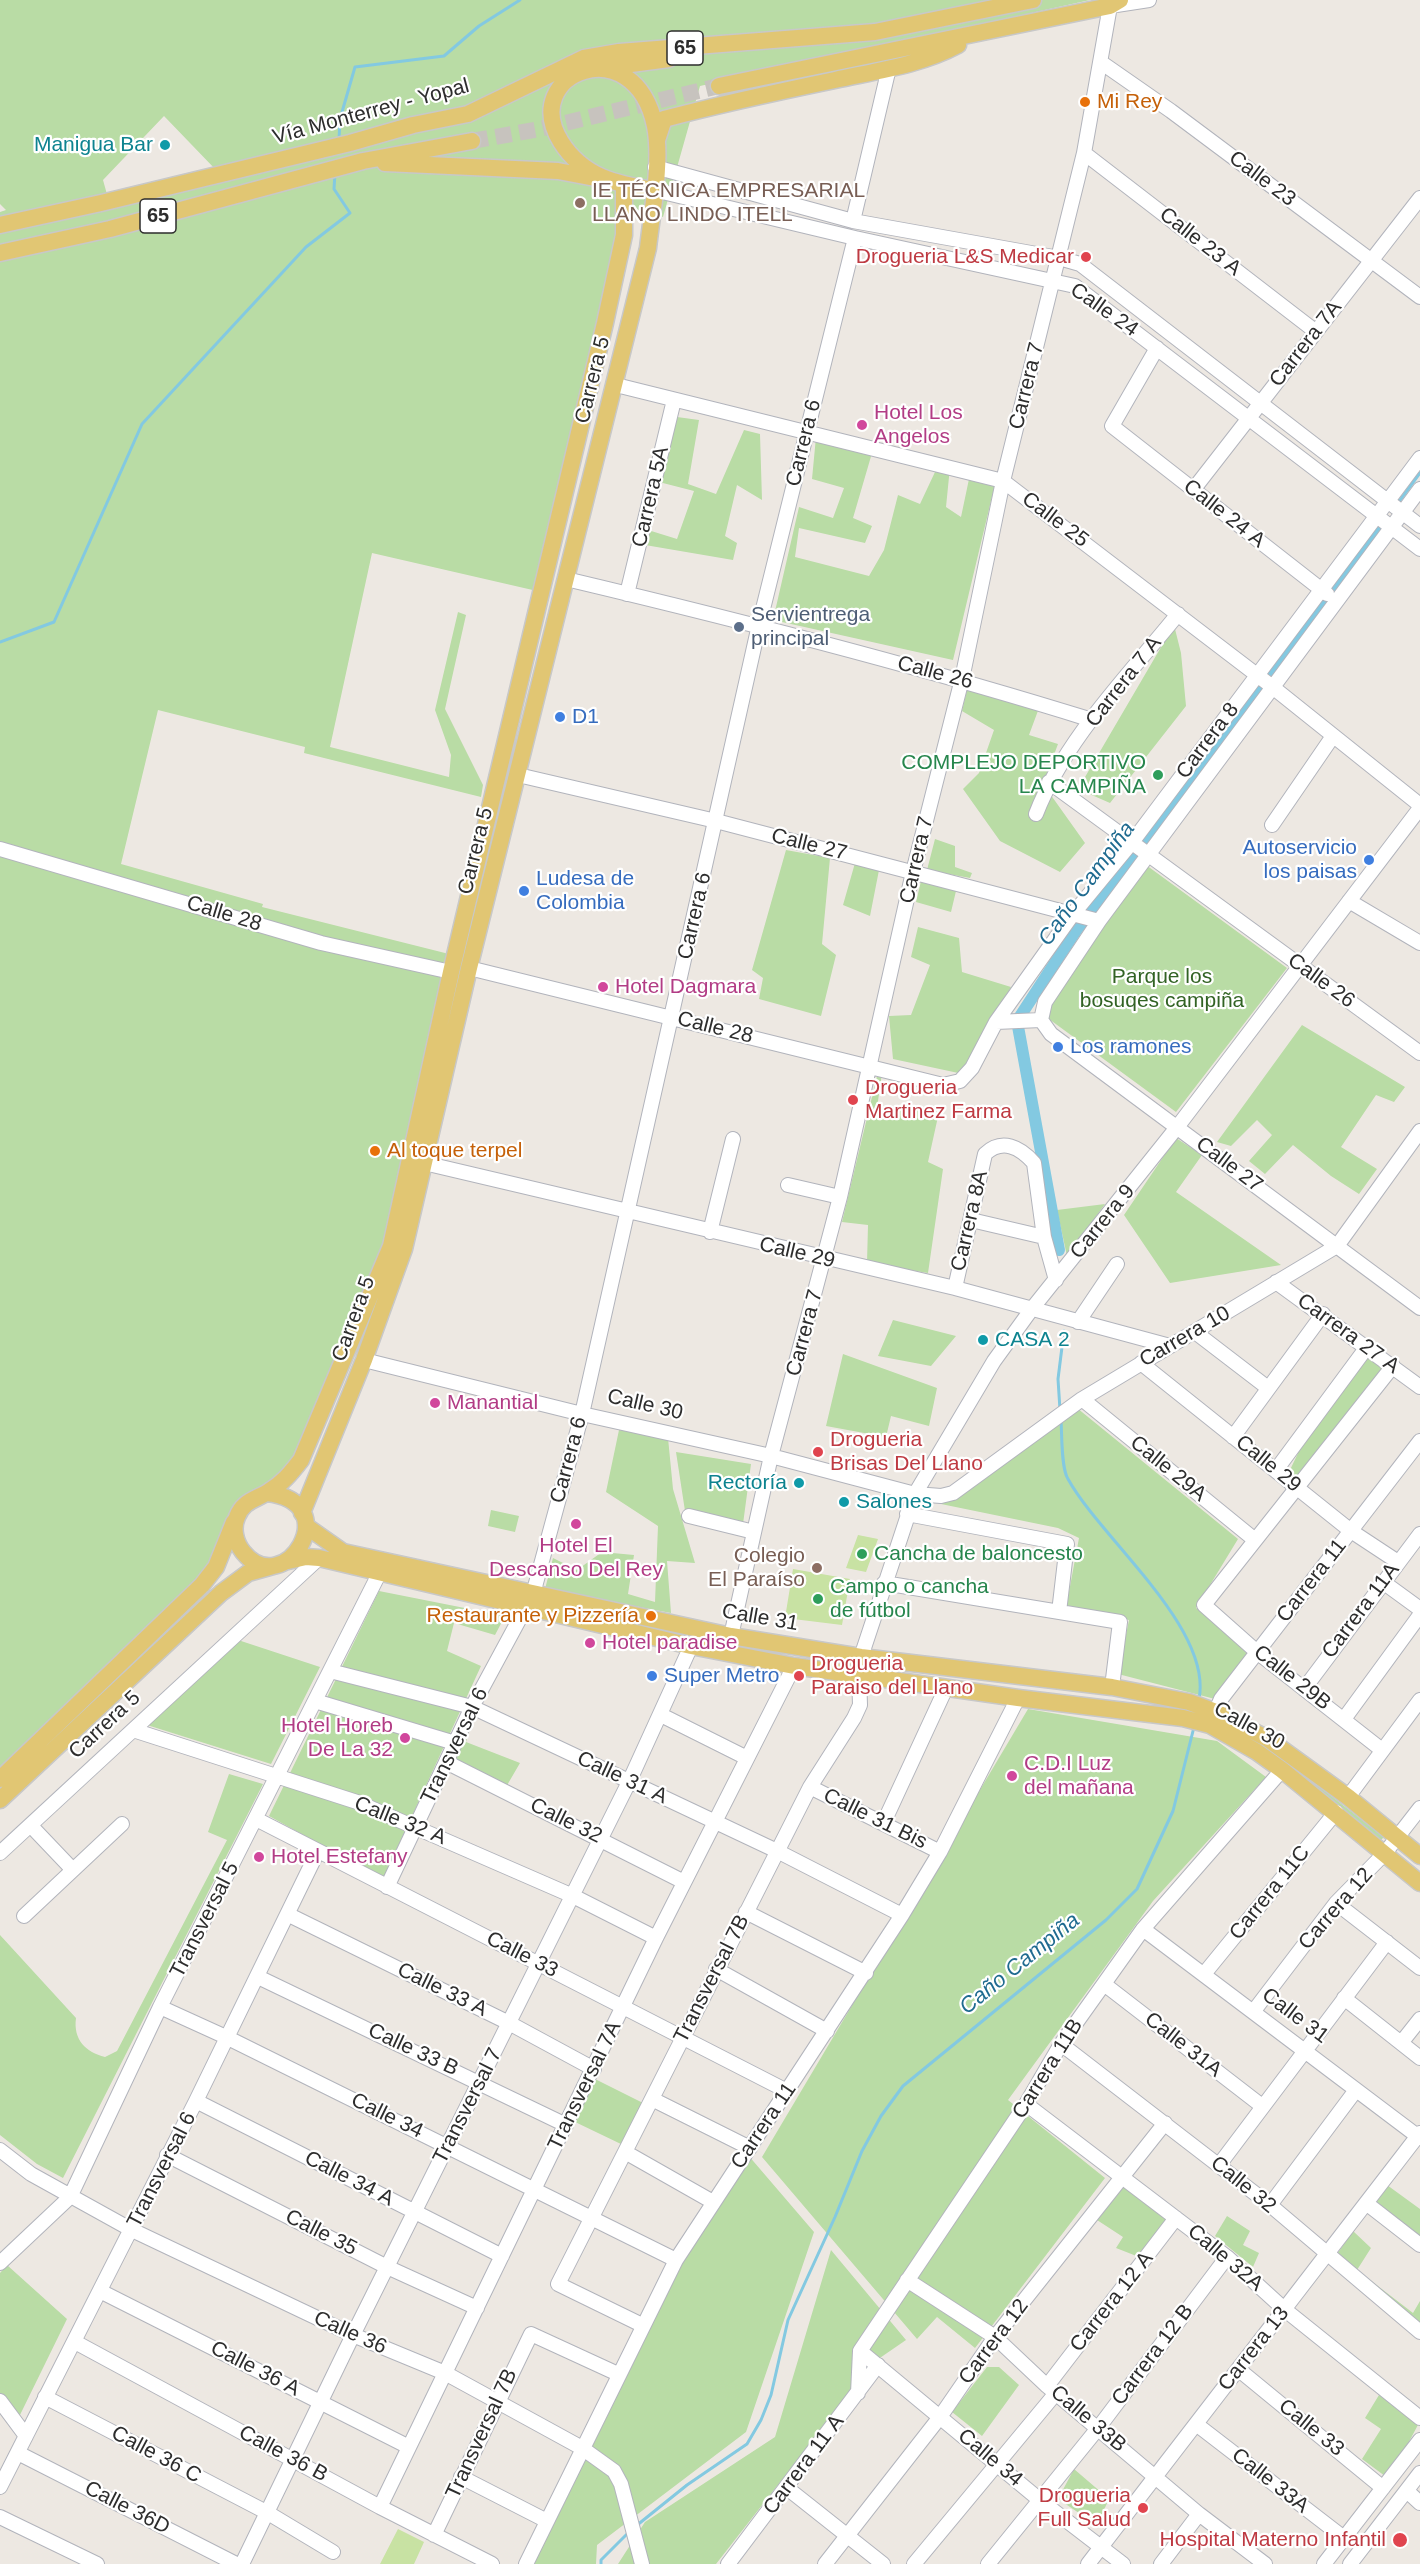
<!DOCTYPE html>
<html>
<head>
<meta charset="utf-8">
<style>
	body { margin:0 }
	canvas { display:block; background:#ede8e2 }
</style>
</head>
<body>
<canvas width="1420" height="2564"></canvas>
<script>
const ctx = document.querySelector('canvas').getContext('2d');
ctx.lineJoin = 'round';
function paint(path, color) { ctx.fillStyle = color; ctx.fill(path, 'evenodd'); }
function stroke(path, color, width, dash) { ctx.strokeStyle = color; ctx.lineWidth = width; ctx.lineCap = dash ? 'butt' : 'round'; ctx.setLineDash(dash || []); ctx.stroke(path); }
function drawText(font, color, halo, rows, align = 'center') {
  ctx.font = font + ' Helvetica,sans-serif'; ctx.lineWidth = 4.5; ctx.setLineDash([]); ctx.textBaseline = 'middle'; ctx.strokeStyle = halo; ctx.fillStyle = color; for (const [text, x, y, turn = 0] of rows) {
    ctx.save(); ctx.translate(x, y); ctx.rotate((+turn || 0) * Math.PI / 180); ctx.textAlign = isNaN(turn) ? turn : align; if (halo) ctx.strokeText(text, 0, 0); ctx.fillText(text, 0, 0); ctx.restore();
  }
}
const green = new Path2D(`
	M0,0H1090L700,86L663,217L621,205L619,235L537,591L372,553L330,747L449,777L451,755L435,710L458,612L466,615L445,709L483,785L481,797L304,753L305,747L158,710L121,864L263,904L262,907L449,954L386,1246L286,1475L253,1493L212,1564L0,1772V212L6,210L0,204ZM164,116L216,170L108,198L103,180Z
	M677,417L699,420L688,484L716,494L744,430L760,434L762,500L737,485L725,536L737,543L733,560L645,545L648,530L677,539L694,491L659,482Z
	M816,437L872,453L853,518L872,526L865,543L799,528L795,557L869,576L884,550L898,495L920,504L935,472L950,467L946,507L961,517L969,479L995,484L953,660L773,620L799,507L833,518L844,488L812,479Z
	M1174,625L1181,653L1186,706L1110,803L1078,789Z
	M967,690L1039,708L1029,735L1058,744L1043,784L1085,843L1060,872L1000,841L963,789L979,773L994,730L962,711Z
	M935,839L955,846V867L972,873L970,878L927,870Z
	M786,850L830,858L822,944L836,955L821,1016L759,999L763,978L752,970Z
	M855,863L879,870L870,916L843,905Z
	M1146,865L1287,968L1176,1112L1038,1011Z
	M922,877L956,891L951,912L916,902Z
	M918,927L959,938L962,972L1011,987L963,1074L893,1059L889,1016L911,1015L930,965L911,957Z
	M1302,1025L1405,1087L1394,1102L1376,1095L1341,1147L1377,1169L1359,1194L1331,1176L1293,1145L1265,1174L1249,1161L1272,1135L1257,1120L1231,1146L1217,1142Z
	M878,1072L882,1073L877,1108L897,1115L902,1106L939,1112L928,1162L943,1169L928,1273L867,1263L868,1225L842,1222Z
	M1176,1138L1202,1155L1176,1192L1281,1265L1170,1283L1124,1215Z
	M1105,1204L1067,1256L1057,1210Z
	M893,1320L956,1336L931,1366L878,1356Z
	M843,1354L937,1388L929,1426L891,1416L886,1437L826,1426Z
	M1366,1356L1385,1370L1299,1480L1289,1472L1300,1449Z
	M1077,1408L1238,1539L1196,1608L1250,1651L1215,1699L1118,1674L1129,1620L1066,1608L1079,1538L1058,1528L941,1504Z
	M619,1430L668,1438L673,1489L695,1563L667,1561L671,1613L545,1589L553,1558L577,1570L602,1552L634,1555L628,1594L655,1602L658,1526L606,1492Z
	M676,1452L751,1464L743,1524L685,1511Z
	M491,1510L519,1516L515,1532L488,1526Z
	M379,1591L505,1616L495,1635L454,1623L447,1651L481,1666L383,1879L269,1816Z
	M238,1640L320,1667L271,1764L147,1725Z
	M1028,1709L1217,1741L1266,1777L1153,1901L1008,2100L1105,2178L975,2348L937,2317L917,2339L762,2157Z
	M474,1712L466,1742L520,1763L506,1787L453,1759Z
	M1224,1722L1273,1751L1384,1837L1380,1841Z
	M229,1774L263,1784L63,2178L37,2164L0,2135V1935L76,2018C73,2040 86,2052 105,2057L117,2051L227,1840L208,1832Z
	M593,2078L643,2103L623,2145L573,2121Z
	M748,2155L814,2232L746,2432L597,2545L596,2564H531L672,2268Z
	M1119,2183L1169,2218L1139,2257L1116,2248L1123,2237L1097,2220Z
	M1387,2185L1420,2209V2239L1373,2202Z
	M1227,2216L1250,2231L1243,2245L1259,2253L1253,2267L1215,2236Z
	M1353,2231L1371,2248L1357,2270L1413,2313L1420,2301V2325L1335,2257Z
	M831,2250L906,2340L874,2362L716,2564H618L645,2522L775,2437Z
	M7,2265L67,2319L18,2419L0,2393V2273Z
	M987,2367H999L1019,2385L982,2436L952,2412Z
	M1379,2395L1419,2423L1389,2479L1362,2459L1381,2429L1365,2418Z
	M1074,2469L1109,2499L1097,2525L1058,2499Z`);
const pitch = new Path2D(`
	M858,1535L878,1539L866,1572L846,1568Z
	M793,1569L850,1579L842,1625L785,1618Z
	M398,2529L424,2542L414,2564H380Z`);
const stream = new Path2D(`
	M339,140L340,119L355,67L444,56L479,26L520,0
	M1398,503L1420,473
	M0,642L54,622L142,424L306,247L350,213L334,189L335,173
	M1060,1410L1058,1379L1064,1331
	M1061,1420C1062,1434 1061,1468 1068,1479C1101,1539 1213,1628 1199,1699
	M636,2526L687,2485L747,2444L761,2420L771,2395L788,2320L835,2217L862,2151L881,2116L903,2086L1106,1920L1137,1889L1173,1811L1194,1727
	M601,2564V2560L629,2532`);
const canal = new Path2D(`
	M1059,1250L1017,1021L1077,929L1270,677L1376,529`);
const majorTunnel = new Path2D(`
	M472,141L540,129L719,86`);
const minor = new Path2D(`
	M1102,63L1171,111L1420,297
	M1084,153L1315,331
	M655,167L853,221L1059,258L1080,264L1420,526
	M654,190L855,238L1075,286L1420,549
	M853,221L889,68
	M1157,348L1112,426L1327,594
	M616,385L1003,481L1270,685L1420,805
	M1193,490L1420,198
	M566,579C743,621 919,666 1092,720
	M627,594L674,400
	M518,775L716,821L1099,921
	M1049,782L1420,1053
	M1036,814C1065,739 1128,676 1178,614
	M1272,825L1333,736
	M0,849L321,943L451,972
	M1349,901L1420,943
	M469,968L943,1085L960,1081L972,1068L996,1022L1073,914L1133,841L1420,458
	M1041,1020L1045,1002L1099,921L1420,489
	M1041,1020L1051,1034L1420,1308
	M996,1022L1041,1020
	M424,1163L955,1288L1170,1346
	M788,1185L840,1197
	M971,1220L1044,1237
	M710,1232L733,1139
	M1276,1282L1420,1387
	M955,1288L985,1154C1002,1138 1020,1147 1034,1163L1044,1237L1056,1280
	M1078,1322L1117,1264
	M1195,1332L1268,1388
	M364,1360L582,1414L771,1456L915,1494L941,1496L953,1493L1082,1399L1337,1246L1420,1131
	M1141,1363L1351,1531L1398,1562
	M1082,1399L1255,1540
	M1233,1437L1323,1314
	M1276,1470L1367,1347
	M907,1514L1067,1544L1059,1612
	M689,1516L754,1532
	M1383,1582L1420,1609
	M884,1583L1120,1622L1112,1687
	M330,1671L472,1707L777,1851L902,1915
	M1304,1689L1420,1534
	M315,1701L455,1743
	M661,1715L745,1757
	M1344,1719L1420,1615
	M1212,1720L1221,1699L1420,1441
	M133,1730L357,1802L573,1896L656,1938
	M1382,1750L1257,1652L1204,1605L1393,1366
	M446,1762L684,1882
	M810,1787L940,1852
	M1348,1797L1420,1700
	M256,1819L787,2091
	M884,1822L946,1688
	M33,1828L73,1870
	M0,1853L319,1558
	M387,1887L472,1707L533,1594L582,1414L759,625L855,238
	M1336,1903L1420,1968
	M746,1912L866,1973
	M289,1915L509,2023L594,2069
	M24,1916L122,1824
	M1143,1929L1420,2138
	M716,1969L827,2031
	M1204,1974L1336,1812
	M258,1977L566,2125
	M1104,1984L1262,2106
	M1344,1998L1420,2058
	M160,2007L226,2037L676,2260
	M1253,2012L1336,1903L1385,1853L1420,1808
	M1401,2043L1420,2019
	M1061,2044L1270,2205L1420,2332
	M652,2099L750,2148
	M196,2101L502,2256
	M1026,2104L1227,2257L1284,2309L1420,2418
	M0,2150L31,2174L132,2230L353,2335L445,2373L582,2448L614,2471L621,2484L642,2564
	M625,2152L713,2202
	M167,2155L387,2267L477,2308
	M1219,2165L1387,1942
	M1366,2203L1420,2245
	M1270,2205L1356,2090
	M0,2263L70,2197L160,2007L384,1564
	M907,2280L995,2337L1047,2386L1199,2514L1265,2564
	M100,2291L409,2447
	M642,2325L558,2284L810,1787L854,1718L860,1705L859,1675L861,1657L915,1494L994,1361L1031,1310L1178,1126L1420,808
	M75,2342L380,2507L492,2564
	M860,2351L1041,2501L1123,2564
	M1238,2369L1383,2488
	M1047,2386L1176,2218
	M858,2393L860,2351L1026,2104L1061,2044L1143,1929L1282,1770
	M45,2397L268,2513L333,2552
	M0,2401L26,2436
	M1196,2424L1344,2538
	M18,2453L236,2564
	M461,2477L547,2521
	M0,2487L196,2101L318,1851
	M787,2488L883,2564
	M1407,2491L1420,2503
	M380,2507L656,1938L794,1666
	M0,2517L97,2564
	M434,2535L531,2334L618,2374
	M242,2564L353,2335L629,1782L691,1646L731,1636L771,1456L840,1197L913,872L962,679L1003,481L1084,153L1110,6L1149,0
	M526,2564L676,2260L902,1915L940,1852L1018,1698
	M728,2564L878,2365
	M825,2564L940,2417L995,2337L1165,2123
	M914,2564L1056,2393
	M988,2564L1099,2427L1227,2257
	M1088,2564L1420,2133
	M1161,2564L1199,2514
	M1324,2564L1420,2440
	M1350,2564L1420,2473`);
const major = new Path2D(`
	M608,67L669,59
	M719,86L1110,6L1120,0
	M657,140L664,119C721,104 777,92 835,80C876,71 921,65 958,45
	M385,163L558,171L595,178
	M0,225L101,203L350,143L413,125L468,114L584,58L619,52L875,32L1033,0
	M0,253L110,229L363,161L472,141
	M267,1493C348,1502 284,1603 243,1552C235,1542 232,1528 237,1517C243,1501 255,1500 268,1492C282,1484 291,1473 301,1460L391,1246L451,972L605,323L624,235V186
	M302,1513L364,1360L404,1249L469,968L648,248C652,211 662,162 655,126C634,27 518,73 561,142C583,177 616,184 654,190
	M306,1526L343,1552L731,1636L861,1657L1112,1687L1189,1702L1216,1712L1268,1739L1348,1797L1420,1856
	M288,1561L306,1557L319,1558L691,1646L794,1666L1018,1698L1183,1718L1210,1725L1257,1752L1282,1770L1420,1883
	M0,1779L202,1585L216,1567L234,1522
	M0,1800L221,1593L248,1573L273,1566`);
const markers = [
	[1085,102,6,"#e8710a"],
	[165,145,6,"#0f9aa8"],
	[580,203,6,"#8d6e63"],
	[1086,257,6,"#e0444e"],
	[862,425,6,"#d1479c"],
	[739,627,6,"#5c6f8a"],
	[560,717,6,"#3f7fe0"],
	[1158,775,6,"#2e9e5b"],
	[1369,860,6,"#3f7fe0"],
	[524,891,6,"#3f7fe0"],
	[603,987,6,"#d1479c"],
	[1058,1047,6,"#3f7fe0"],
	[853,1100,6,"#e0444e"],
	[375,1151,6,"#e8710a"],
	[983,1340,6,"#0f9aa8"],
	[435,1403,6,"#d1479c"],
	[818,1452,6,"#e0444e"],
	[799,1483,6,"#0f9aa8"],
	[844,1502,6,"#0f9aa8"],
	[576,1524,6,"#d1479c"],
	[862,1554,6,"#2e9e5b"],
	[817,1568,6,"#8d6e63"],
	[818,1599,6,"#2e9e5b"],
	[651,1616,6,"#e8710a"],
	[590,1643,6,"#d1479c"],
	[652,1676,6,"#3f7fe0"],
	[799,1676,6,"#e0444e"],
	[405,1738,6,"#d1479c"],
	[1012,1776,6,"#d1479c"],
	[259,1857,6,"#d1479c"],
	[1143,2508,6,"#e0444e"],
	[1400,2540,8,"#e0444e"]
];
const shields = [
	[685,48,36],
	[158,216,36]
];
const shieldNames = [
	["65",685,48],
	["65",158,216]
];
const foodNames = [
	["Mi Rey",1097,102],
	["Al toque terpel",387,1151],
	["Restaurante y Pizzería",639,1616,"right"]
];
const streetNames = [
	["Vía Monterrey - Yopal",371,112,-15],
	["Calle 23",1262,179,37],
	["Calle 23 A",1200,242,38],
	["Calle 24",1104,310,35],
	["Carrera 7A",1306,344,-52],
	["Carrera 5",593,380,-76],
	["Carrera 7",1027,386,-76],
	["Carrera 6",804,443,-76],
	["Carrera 5A",651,497,-77],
	["Calle 24 A",1224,514,38],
	["Calle 25",1055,520,37],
	["Calle 26",935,673,15],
	["Carrera 7 A",1124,682,-52],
	["Carrera 8",1208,741,-53],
	["Calle 27",809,845,14],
	["Carrera 5",476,851,-76],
	["Carrera 7",917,860,-77],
	["Calle 28",224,914,17],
	["Carrera 6",695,916,-77],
	["Calle 26",1321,981,36],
	["Calle 28",715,1028,14],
	["Calle 27",1229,1165,37],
	["Carrera 8A",970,1221,-77],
	["Carrera 9",1103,1222,-51],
	["Calle 29",797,1253,13],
	["Carrera 5",354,1319,-70],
	["Carrera 7",805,1333,-75],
	["Carrera 27 A",1348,1334,36],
	["Carrera 10",1185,1337,-30],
	["Calle 30",645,1405,13],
	["Carrera 6",569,1460,-75],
	["Calle 29",1268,1464,39],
	["Calle 29A",1168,1469,39],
	["Carrera 11",1312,1581,-52],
	["Carrera 11A",1361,1611,-53],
	["Calle 31",760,1618,10],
	["Calle 29B",1292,1678,38],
	["Carrera 5",105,1725,-43],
	["Calle 30",1249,1726,29],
	["Transversal 6",455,1746,-64],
	["Calle 31 A",622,1778,25],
	["Calle 31 Bis",875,1819,26],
	["Calle 32 A",400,1821,22],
	["Calle 32",566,1821,26],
	["Carrera 11C",1270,1893,-51],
	["Carrera 12",1336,1909,-49],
	["Transversal 5",205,1920,-63],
	["Calle 33",522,1955,27],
	["Transversal 7B",712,1979,-63],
	["Calle 33 A",442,1990,26],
	["Calle 31",1295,2016,37],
	["Calle 31A",1183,2045,38],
	["Calle 33 B",413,2050,25],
	["Carrera 11B",1048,2069,-58],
	["Transversal 7A",585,2086,-64],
	["Transversal 7",468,2106,-63],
	["Calle 34",387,2116,26],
	["Carrera 11",764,2126,-56],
	["Transversal 6",162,2170,-63],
	["Calle 34 A",349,2179,27],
	["Calle 32",1243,2185,39],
	["Calle 35",321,2233,27],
	["Calle 32A",1225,2258,40],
	["Carrera 12 A",1112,2302,-52],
	["Calle 36",350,2333,24],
	["Carrera 12",994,2342,-53],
	["Carrera 13",1254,2349,-52],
	["Carrera 12 B",1153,2355,-53],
	["Calle 36 A",255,2369,27],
	["Calle 33B",1088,2419,40],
	["Calle 33",1311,2428,39],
	["Transversal 7B",482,2434,-65],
	["Calle 36 B",283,2454,28],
	["Calle 36 C",156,2455,28],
	["Calle 34",990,2458,40],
	["Carrera 11 A",804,2465,-53],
	["Calle 33A",1270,2481,38],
	["Calle 36D",127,2508,27]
];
const cultureNames = [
	["Manigua Bar",153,145],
	["CASA 2",995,1340,"left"],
	["Rectoría",787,1483],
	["Salones",856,1502,"left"]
];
const educationNames = [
	["IE TÉCNICA EMPRESARIAL",592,191],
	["LLANO LINDO ITELL",592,215],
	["Colegio",805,1556,"right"],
	["El Paraíso",805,1580,"right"]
];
const healthNames = [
	["Drogueria L&S Medicar",1074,257],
	["Drogueria",865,1088,"left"],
	["Martinez Farma",865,1112,"left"],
	["Drogueria",830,1440,"left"],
	["Brisas Del Llano",830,1464,"left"],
	["Drogueria",811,1664,"left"],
	["Paraiso del Llano",811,1688,"left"],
	["Drogueria",1131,2496],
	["Full Salud",1131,2520],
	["Hospital Materno Infantil",1386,2540]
];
const hotelNames = [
	["Hotel Los",874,413],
	["Angelos",874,437],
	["Hotel Dagmara",615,987],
	["Manantial",447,1403],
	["Hotel El",576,1546,"center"],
	["Descanso Del Rey",576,1570,"center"],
	["Hotel paradise",602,1643],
	["Hotel Horeb",393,1726,"right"],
	["De La 32",393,1750,"right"],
	["C.D.I Luz",1024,1764],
	["del mañana",1024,1788],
	["Hotel Estefany",271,1857]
];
const serviceNames = [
	["Servientrega",751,615],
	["principal",751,639]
];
const shopNames = [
	["D1",572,717],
	["Autoservicio",1357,848,"right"],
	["los paisas",1357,872,"right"],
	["Ludesa de",536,879],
	["Colombia",536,903],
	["Los ramones",1070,1047],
	["Super Metro",664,1676]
];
const leisureNames = [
	["COMPLEJO DEPORTIVO",1146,763,"right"],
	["LA CAMPIÑA",1146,787,"right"],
	["Cancha de baloncesto",874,1554],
	["Campo o cancha",830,1587],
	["de fútbol",830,1611]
];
const parkNames = [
	["Parque los",1162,977],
	["bosuqes campiña",1162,1001]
];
const waterNames = [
	["Caño Campiña",1087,884,-54],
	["Caño Campiña",1020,1964,-39]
];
paint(green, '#b9dca5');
paint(pitch, '#c8e2a3');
stroke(stream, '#83c9e1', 3);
stroke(canal, '#83c9e1', 12);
stroke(majorTunnel, '#c7c3be', 16, [16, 8]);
stroke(minor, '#b2b4bc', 16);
stroke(major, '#c8c8c8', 19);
stroke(minor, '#fff', 14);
stroke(major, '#e1c673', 16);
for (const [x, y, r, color] of markers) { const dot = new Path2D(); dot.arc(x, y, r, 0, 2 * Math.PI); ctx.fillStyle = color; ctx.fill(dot); stroke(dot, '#fff', 2); }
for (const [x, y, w] of shields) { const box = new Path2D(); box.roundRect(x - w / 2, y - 17, w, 34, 4.5); ctx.fillStyle = '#fff'; ctx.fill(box); stroke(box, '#2d2d2d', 1.5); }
drawText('bold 20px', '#2d2d2d', null, shieldNames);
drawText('21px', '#c56008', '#fff', foodNames, 'left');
drawText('21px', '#2d2d2d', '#fff', streetNames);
drawText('21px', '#0d838f', '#fff', cultureNames, 'right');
drawText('21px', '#785e54', '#fff', educationNames, 'left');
drawText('21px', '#be3a42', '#fff', healthNames, 'right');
drawText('21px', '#b23c85', '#fff', hotelNames, 'left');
drawText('21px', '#4e5e75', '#fff', serviceNames, 'left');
drawText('21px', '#366cbe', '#fff', shopNames, 'left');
drawText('21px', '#27864d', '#fff', leisureNames, 'left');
drawText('21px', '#326324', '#fff', parkNames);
drawText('italic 22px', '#1f6b90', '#fff', waterNames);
</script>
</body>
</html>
